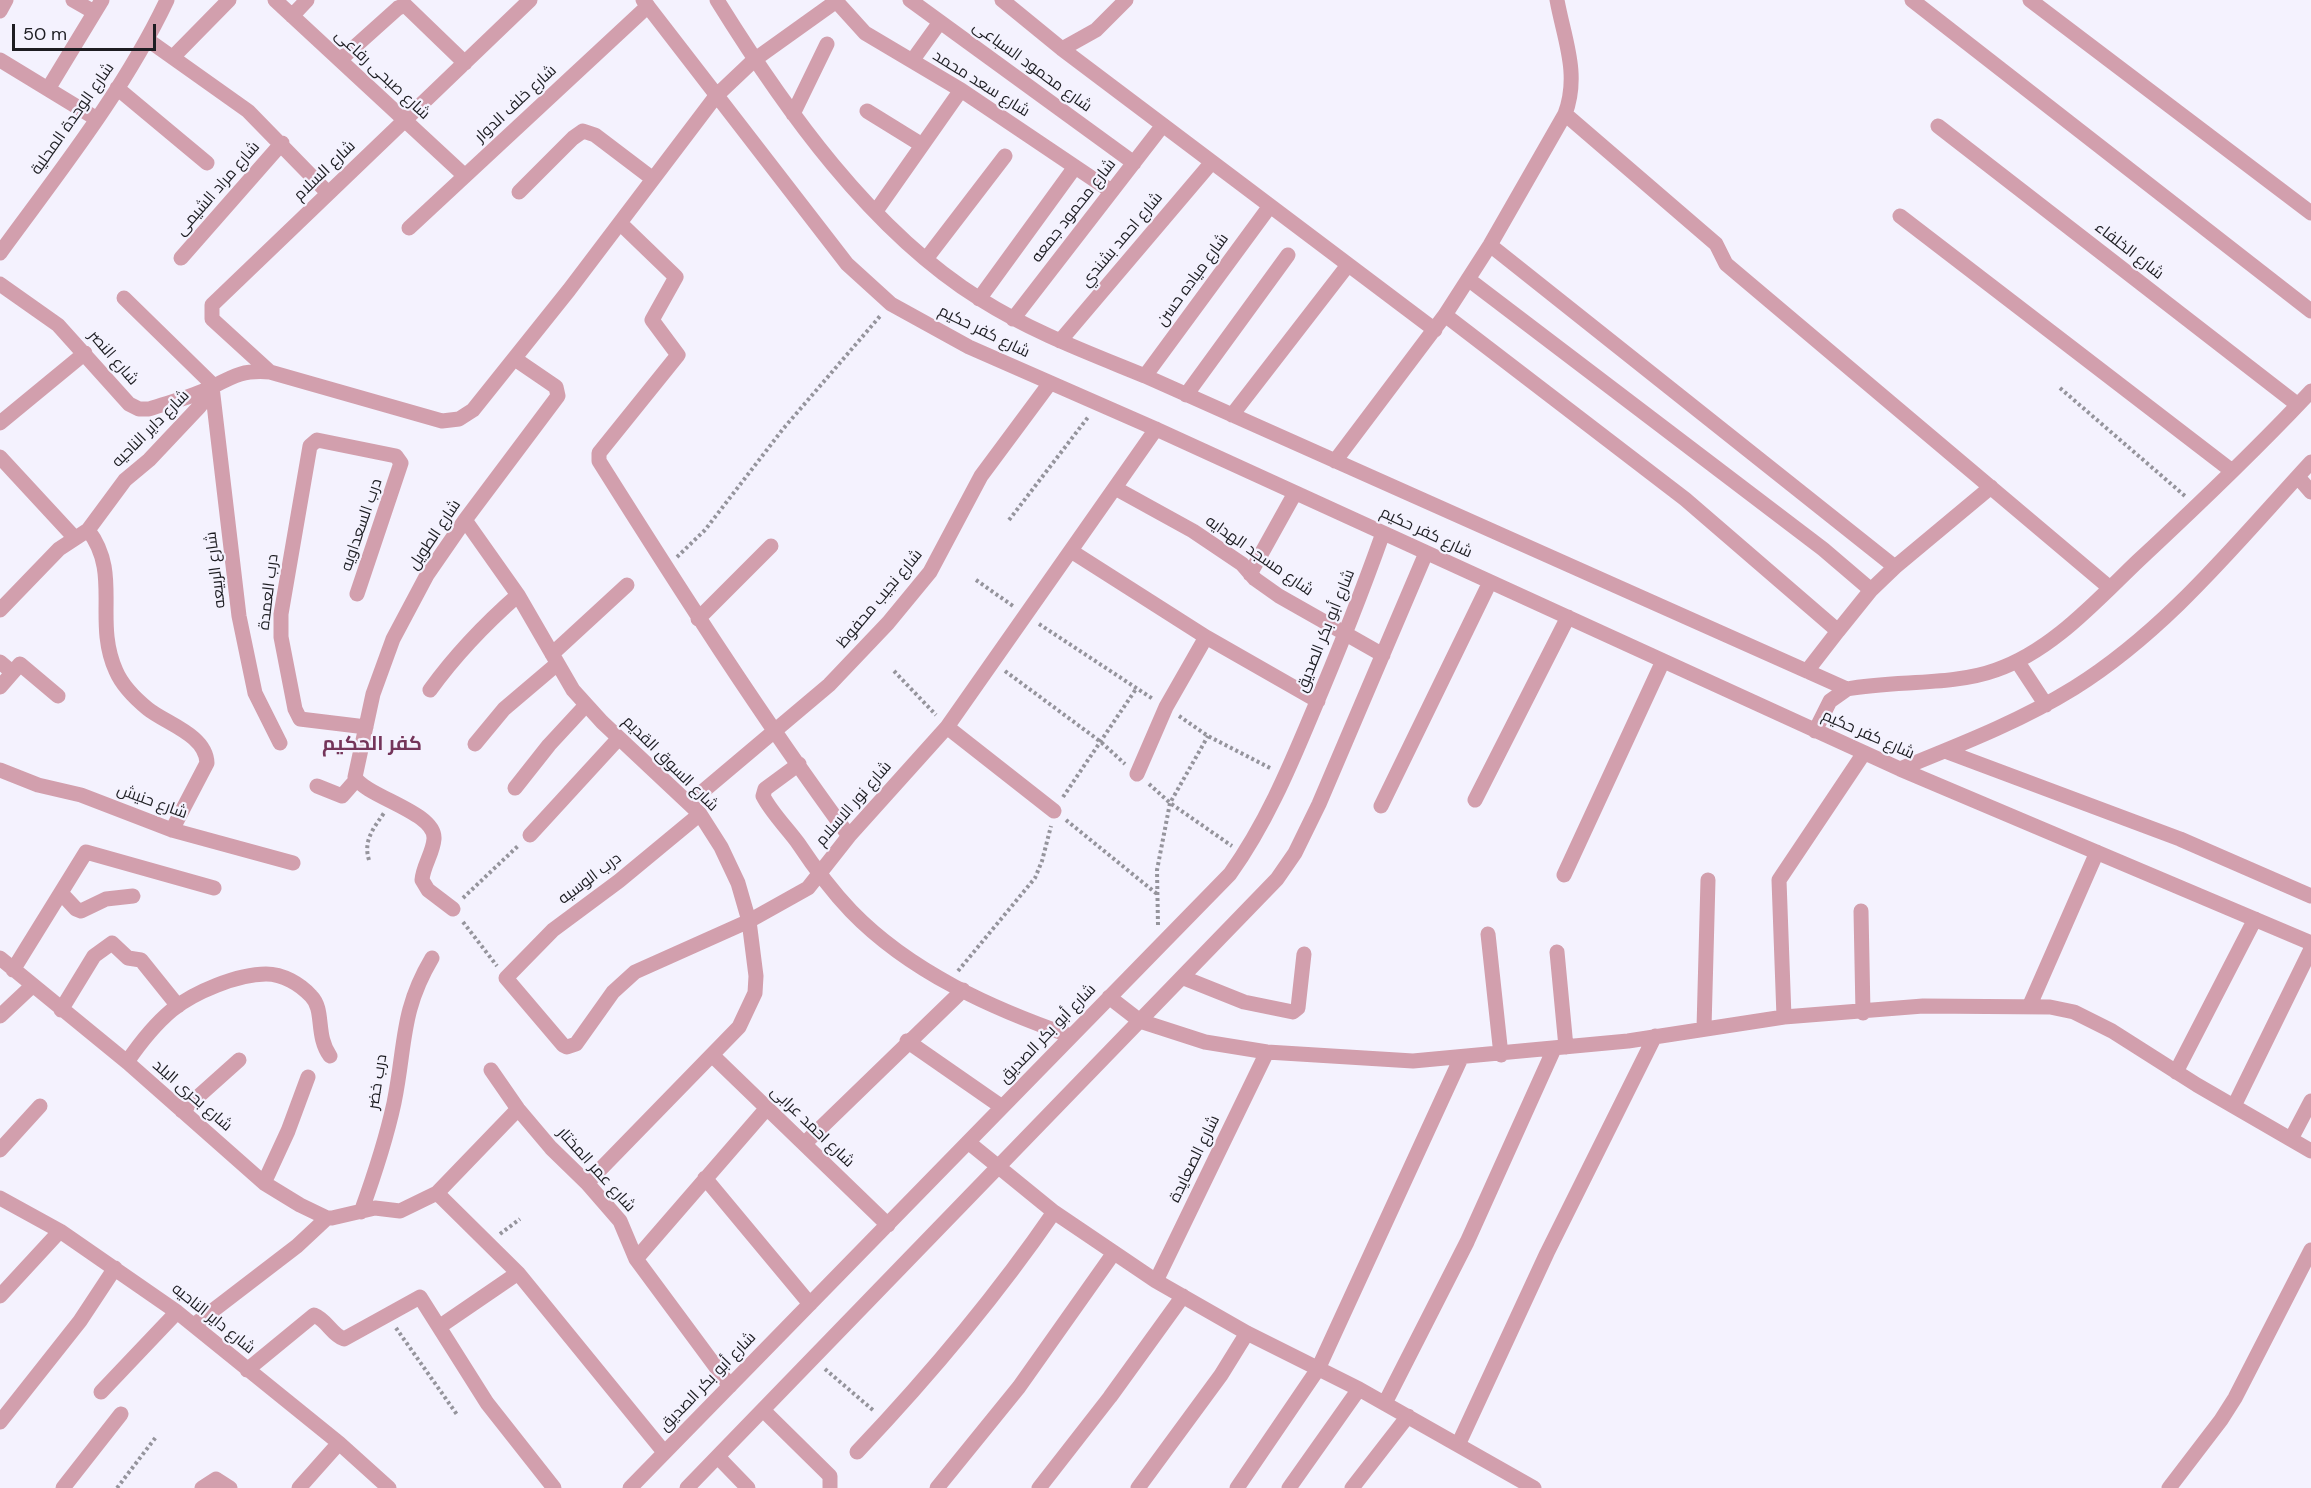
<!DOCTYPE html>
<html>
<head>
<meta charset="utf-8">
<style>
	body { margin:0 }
	#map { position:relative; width:2311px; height:1488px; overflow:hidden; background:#f4f2fe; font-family:"DM Sans",sans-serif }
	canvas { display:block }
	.scale { position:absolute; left:12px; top:24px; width:144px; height:27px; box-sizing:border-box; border:3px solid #1d1d22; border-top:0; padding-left:8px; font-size:18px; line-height:21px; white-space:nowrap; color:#1d1d22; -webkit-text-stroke:4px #f4f2fe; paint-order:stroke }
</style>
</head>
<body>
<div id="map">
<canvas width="2311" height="1488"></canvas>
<div class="scale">50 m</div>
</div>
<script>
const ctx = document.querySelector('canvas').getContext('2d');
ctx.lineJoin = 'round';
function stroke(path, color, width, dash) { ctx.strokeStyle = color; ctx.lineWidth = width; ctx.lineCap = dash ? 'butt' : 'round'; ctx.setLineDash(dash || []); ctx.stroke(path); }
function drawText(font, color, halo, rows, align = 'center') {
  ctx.font = font + ' "DM Sans",Cairo,sans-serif'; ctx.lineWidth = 4.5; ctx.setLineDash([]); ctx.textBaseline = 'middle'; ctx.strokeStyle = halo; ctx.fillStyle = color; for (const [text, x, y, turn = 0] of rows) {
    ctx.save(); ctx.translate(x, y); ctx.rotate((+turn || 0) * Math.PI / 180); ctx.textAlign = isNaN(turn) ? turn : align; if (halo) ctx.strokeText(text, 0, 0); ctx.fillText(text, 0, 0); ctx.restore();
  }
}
const path = new Path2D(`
	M2060,388L2185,496
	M1009,520L1089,416
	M677,557L705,530L783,429L881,315
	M976,580L1013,606
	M1039,624L1153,699
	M894,671L936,715
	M1005,671L1101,742L1125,764
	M1179,716L1208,736L1272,769
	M1149,784L1170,803L1232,846
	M1063,797L1136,689
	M1066,820L1157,894
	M369,860C363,841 373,829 384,813
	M463,898L519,845
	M463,922L497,966
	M1158,925L1157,870L1170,803L1208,736
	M958,971L1035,878L1042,861L1051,826
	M500,1234L520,1219
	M396,1328L458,1416
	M825,1369L874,1411
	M117,1488L156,1437`);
const minor = new Path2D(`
	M73,0L94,12
	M275,0L465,176
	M643,0L847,264L891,304L969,347L1156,429L1900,769L2311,943
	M717,0C784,108 871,231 980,299C1032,332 1089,353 1145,376L1847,689
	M910,0L1134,163
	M1002,0L1062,49L1435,330
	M1912,0L2311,311
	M2030,0L2311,213
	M836,1L865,33L961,90L1111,191
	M0,11L6,0
	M292,16L307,0
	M148,40L248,111L328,193
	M1062,49L1096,30L1126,0
	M173,57L229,0
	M0,60L97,119
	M340,60L398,8L405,5L465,63
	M912,61L940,22
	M117,88L207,163
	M48,89L102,0
	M867,111L922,145
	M793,114L827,44
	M1565,114L1716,244L1726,264L2110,588
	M1938,126L2298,405
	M519,192L573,138L583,131L595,135L653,179
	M876,211L961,90
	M1900,216L2232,471
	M620,223L676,277L652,320L678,355L599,453V461C679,588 760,715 849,836
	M409,228L648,6
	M1490,245L1895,567
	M0,253C59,172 124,91 167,0
	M181,258L282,143
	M926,259L1005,156
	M1468,279L1823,549L1871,590
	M0,284L58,325L129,404L139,409H149C170,402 193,397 212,387C235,375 244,370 270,372L442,421L459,419L473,410L569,290L716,96L754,60L838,0
	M979,299L1075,167
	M1445,315L1685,499L1838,631L1871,590L1895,567L1991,487
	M1013,319L1163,125
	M1060,341L1212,162
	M270,372L212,319V305L530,0
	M1145,376L1270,206
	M212,387L239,616L255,693L280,743
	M1186,395L1288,255
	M1232,415L1348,265
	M0,423L85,353
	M0,457L74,537
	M1335,461L1445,315L1490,245L1565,114C1580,74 1564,39 1557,0
	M2298,477L2311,492
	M1115,488L1193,531L1242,564L1255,579L1279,596L1383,655
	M465,520L518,595L573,690L602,722L700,814L721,847L738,883L749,921L756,976L755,993L739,1027L587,1183
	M88,530C122,574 93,620 116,671C122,685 137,700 148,709C167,724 206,735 207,763L172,830
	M1071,551L1206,637L1318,701
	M1250,574L1295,493
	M357,594L401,463L396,456L317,440L310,446L281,614V637L295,709L300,719L366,727
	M0,610L59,549L88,530L125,480L149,460L199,407L210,393L211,383L124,298
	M698,619L771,546
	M552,654L627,585
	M2017,661L2046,705
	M0,662L12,672
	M1807,671L1838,631
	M0,687L20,664L58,696
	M430,690C456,654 485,624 518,595
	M947,727L1054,811
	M1815,731L1830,701L1847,689C1895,680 1952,686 1996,670C2052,651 2097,600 2139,560C2198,505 2256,450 2311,391
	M475,744L504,709L557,664
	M1945,751L2180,839L2311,896
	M799,764L765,789L763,796C771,812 787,828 798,843C814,867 831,890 851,911C910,972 993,1009 1071,1036
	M1900,769C1959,745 2019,722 2074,688C2167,630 2237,542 2311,462
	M0,770L38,785L81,795L172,830L293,863
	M1137,774L1166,707L1206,637
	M317,786L342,796L356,780
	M515,788L549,745L586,705
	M1475,800L1568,617
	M689,803L829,685L888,623L930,572L981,476L1050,383
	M1381,806L1490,582
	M700,814L619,881L553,930L506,978L563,1045L567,1047L576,1044L613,992L635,972L749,921L808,888L849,836L947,727L1156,429
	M530,835L619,738
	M1564,875L1663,661
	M61,893L76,909L81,911L106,899L133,896
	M453,909L428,890L422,880C423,866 433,853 434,839C436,812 366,797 355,777L373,694L393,639L427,575L465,520L558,396L556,387L515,359
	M1861,911L1863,1013
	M1488,934L1501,1055
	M1557,952L1566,1047
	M0,958L127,1062L264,1183L300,1205L327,1218H332L375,1208L400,1211L437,1193L518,1273L664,1452
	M13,970L86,852L214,888
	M1184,978L1244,1002L1293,1012L1298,1008L1304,954
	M1109,997L1140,1021L1205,1042L1267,1052L1413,1061L1628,1041L1784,1017L1923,1006L2050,1007L2074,1012L2112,1031L2197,1085L2311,1151
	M2029,1007L2097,852
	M61,1010L94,956L112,943L128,958L141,960L178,1006
	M0,1016L32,986
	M1784,1017L1779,880L1864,753
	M1704,1028L1708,880
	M907,1041L1002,1107
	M712,1055L888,1225
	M127,1062C140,1043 154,1025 172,1010C194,992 238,974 266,974C283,974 300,984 311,996C325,1010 315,1035 330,1056
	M491,1070L518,1109L551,1148L587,1183L620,1221L636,1259L730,1386
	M2176,1072L2255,919
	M2234,1106L2311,949
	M182,1111L239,1060
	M2291,1139L2311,1101
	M968,1142L1054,1212L1156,1281L1247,1333L1359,1389L1534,1488
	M804,1144L963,990
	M0,1150L40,1106
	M705,1178L810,1304
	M264,1183L288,1131L308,1077
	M437,1193L518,1109
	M0,1198L60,1231L177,1312L339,1443L389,1488
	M361,1212C374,1176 386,1140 394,1103C406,1045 400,1012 432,958
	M636,1259L767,1108
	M1156,1281L1267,1052
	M0,1296L60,1231
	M194,1325L297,1246L327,1218
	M439,1327L487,1403L554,1488
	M247,1370L314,1315C327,1320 332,1335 344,1339L420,1297L439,1327L518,1273
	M101,1392L177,1312
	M1385,1403L1467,1242L1554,1049
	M763,1410L830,1476V1488
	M0,1422L80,1321L115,1268
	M1458,1445L1547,1253L1655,1036
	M857,1452C929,1376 995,1298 1054,1212
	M718,1457L748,1488
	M63,1488L121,1414
	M202,1488L216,1479L230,1488
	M299,1488L339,1443
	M630,1488L1230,874C1265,825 1288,771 1311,716C1337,655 1361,595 1383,533
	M687,1488L1277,879L1295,853L1319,804L1426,553
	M937,1488L1019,1387L1113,1254
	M1039,1488L1110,1397L1183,1296
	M1138,1488L1221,1375L1247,1333
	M1237,1488L1318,1369L1461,1058
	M1289,1488L1359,1389
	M1352,1488L1408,1416
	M2169,1488L2221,1420L2235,1398L2311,1250`);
const streetNames = [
	["شارع محمود السباعى",1032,67,36],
	["شارع صبحى رفاعى",382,75,43],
	["شارع سعد محمد",981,84,32],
	["شارع خلف الدوار",516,104,-43],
	["شارع الوحدة المحلية",73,119,-55],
	["شارع السلام",325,171,-44],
	["شارع مراد الشيمى",218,189,-49],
	["شارع محمود جمعه",1074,211,-52],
	["شارع احمد بشندي",1122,240,-50],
	["شارع الخلفاء",2129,251,38],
	["شارع مياده حسن",1193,280,-54],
	["شارع كفر حكيم",984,332,26],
	["شارع النصر",113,358,49],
	["شارع داير الناحيه",151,429,-45],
	["درب السعداويه",362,525,-71],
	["شارع كفر حكيم",1426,533,25],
	["شارع الطويل",435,535,-56],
	["شارع مسجد الهدايه",1259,556,35],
	["شارع الربيعه",216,570,-97],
	["درب العمدة",269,592,-83],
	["شارع نجيب محفوظ",880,599,-50],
	["شارع أبو بكر الصديق",1326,631,-68],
	["شارع كفر حكيم",1868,735,24],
	["شارع السوق القديم",670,764,45],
	["شارع حنيش",152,802,20],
	["شارع نور الاسلام",854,804,-49],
	["درب الوسيه",590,879,-37],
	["شارع أبو بكر الصديق",1048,1034,-46],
	["درب خضر",378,1082,-81],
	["شارع بحرى البلد",192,1096,41],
	["شارع احمد عرابى",812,1127,44],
	["شارع الصعايدة",1195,1159,-64],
	["شارع عمر المختار",596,1170,48],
	["شارع داير الناحيه",213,1319,39],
	["شارع أبو بكر الصديق",708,1382,-46]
];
const quarterNames = [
	["كفر الحكيم",372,745]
];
stroke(path, '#95949c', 4, [3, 3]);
stroke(minor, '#d29fad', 15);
drawText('16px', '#1d1d22', '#f4f2fe', streetNames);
drawText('bold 20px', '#74355a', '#f4f2fe', quarterNames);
</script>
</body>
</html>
